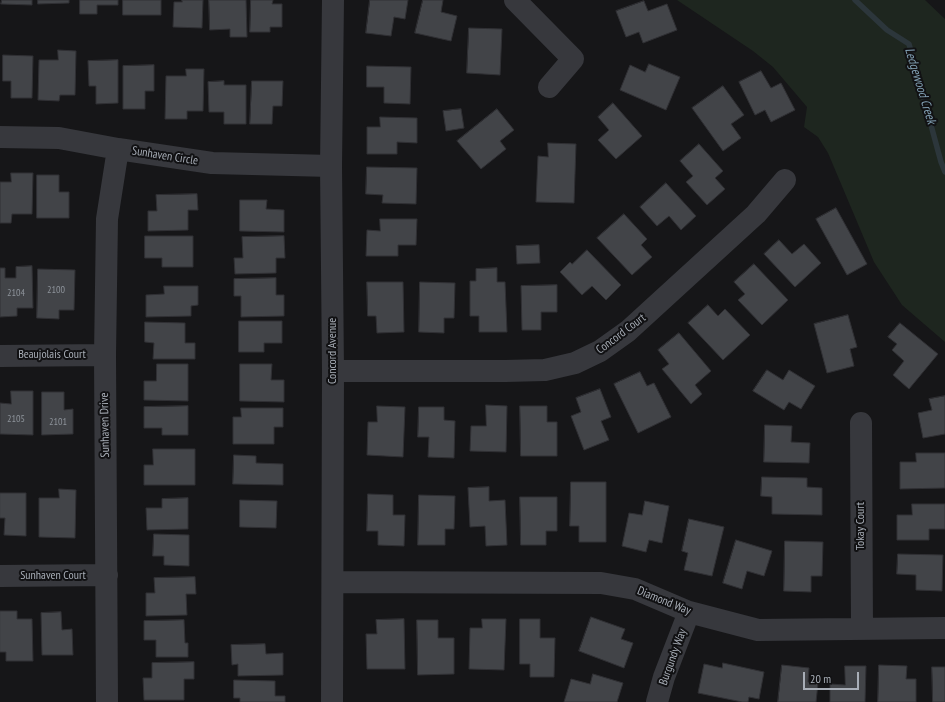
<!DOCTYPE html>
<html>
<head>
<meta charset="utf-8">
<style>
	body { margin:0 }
	#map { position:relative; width:945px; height:702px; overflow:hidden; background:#161618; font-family:"PT Sans Narrow",sans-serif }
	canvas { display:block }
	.scale { position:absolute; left:803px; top:672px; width:56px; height:18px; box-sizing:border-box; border:2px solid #a8aeb7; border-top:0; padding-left:5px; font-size:12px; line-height:14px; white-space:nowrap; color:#a8aeb7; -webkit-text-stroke:3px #111113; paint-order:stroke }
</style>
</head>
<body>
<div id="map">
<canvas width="945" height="702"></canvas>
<div class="scale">20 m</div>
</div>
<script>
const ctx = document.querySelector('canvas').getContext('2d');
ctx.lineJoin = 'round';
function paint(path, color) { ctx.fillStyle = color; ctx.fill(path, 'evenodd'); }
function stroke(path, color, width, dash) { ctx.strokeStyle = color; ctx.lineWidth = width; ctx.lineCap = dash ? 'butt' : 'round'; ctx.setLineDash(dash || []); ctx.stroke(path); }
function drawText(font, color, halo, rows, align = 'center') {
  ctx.font = font + ' "PT Sans Narrow",sans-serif'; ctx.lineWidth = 4; ctx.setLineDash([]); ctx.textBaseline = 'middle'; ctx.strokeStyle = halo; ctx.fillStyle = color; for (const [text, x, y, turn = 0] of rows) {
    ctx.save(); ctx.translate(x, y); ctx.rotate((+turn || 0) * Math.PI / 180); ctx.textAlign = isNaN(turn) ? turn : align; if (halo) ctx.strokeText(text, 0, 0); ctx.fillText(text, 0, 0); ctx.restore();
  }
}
const green = new Path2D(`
	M677,0H925L945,19V342L902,305L874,262L828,153L818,137L804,127L807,107L773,67L753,51Z`);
const stream = new Path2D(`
	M855,0L887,30L909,44L941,162L945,172`);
const building = new Path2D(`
	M2,0H32V5L1,4Z
	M38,0H69V3L38,4Z
	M80,0H118V5H97V14H80Z
	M123,0H161V15H123Z
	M182,0H203L202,28L173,27L174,2H182Z
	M209,0H246L247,37H230V29L210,30Z
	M251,0H273L272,4H282V27H270V32H250Z
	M370,0H408L405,19L394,17L391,36L366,33Z
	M423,0H443L441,12L457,16L451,41L415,33Z
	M644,1L648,11L667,4L677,30L643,43L639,32L626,37L616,11Z
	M469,28L502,29L500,75L467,73Z
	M58,50L76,51L75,95H60L59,101L38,100L39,60H58Z
	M3,55L33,56L32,98H11V81H3Z
	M118,60V103L96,104V86H89L88,61Z
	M649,64L680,77L666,110L620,90L630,65L645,72Z
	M154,65V91H145V109H123V66Z
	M367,66L411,67L410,104L384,103V87H367Z
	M186,69H204L203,111H187V119H165L166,76H186Z
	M761,71L771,88L781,83L795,110L771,122L765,110L755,115L739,82Z
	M224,81V85H246V124H224V112H209L208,82Z
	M252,81H283L282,106H273L272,124H250Z
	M723,86L744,115L731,124L741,138L723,151L692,108Z
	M613,103L642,136L616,159L598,140L609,130L598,117Z
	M461,109L464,128L446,131L443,111Z
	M497,109L514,130L500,141L506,149L481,169L457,141Z
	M380,117L417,118V143L397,142V154H367V127H380Z
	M548,143L576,144L574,203L536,202L538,156L548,157Z
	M699,144L723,171L715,178L725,189L707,205L686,182L693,176L680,161Z
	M367,167L417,168L416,204L382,203L383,195L366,194Z
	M11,173H33L32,214H12L11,223H0V182H11Z
	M37,175H59V192H69V218H37Z
	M666,183L696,216L681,230L669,216L657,226L640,207Z
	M197,194L198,210H188V230L148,231V211H157L156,195Z
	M240,200H267L266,209L284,210V232L240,231Z
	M836,208L867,264L847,275L816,219Z
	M624,214L647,239L641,245L652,257L632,275L597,238Z
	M380,219H417L416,245H398V256H366L367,230L380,231Z
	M145,236H193V267H162V258H145Z
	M284,236L285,258H276V273L235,274L234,258H243L242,237Z
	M779,240L792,254L804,244L821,263L795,287L764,254Z
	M539,245L540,263L517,264L516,246Z
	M587,250L621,285L606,300L592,286L582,295L560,272L570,262L572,264Z
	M754,264L788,300L762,325L738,300L745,294L734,282Z
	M32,266L33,308H17V316L0,317V268H5V278H16V267Z
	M497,268V282H505L507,332H479V316H470V281H476V269Z
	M38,269L75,270L74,310H59V319L37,318Z
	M276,278V295H284V316L241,317V296H234V279Z
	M367,282H403L404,332L377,333L376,316H368Z
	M420,282L455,283L454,318H444V333L419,332Z
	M557,285V312H541V330H522L521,286Z
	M164,286H198V305L191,306V316L146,317V295L164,294Z
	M708,305L718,316L725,309L750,335L723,360L688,323Z
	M848,315L857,347L850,349L854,366L827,373L814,324Z
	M239,321H282V343H264V352H239Z
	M145,322L185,323V343H195V359H153L154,343L145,342Z
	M900,323L938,354L909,389L893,375L904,361L892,350L897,344L888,337Z
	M679,333L711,371L695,385L702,394L691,404L662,369L669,364L658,350Z
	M157,364H188V401L144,400V381H156Z
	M240,364H272L271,380H284V402L240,401Z
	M767,370L783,380L789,370L815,386L801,409L789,402L784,410L753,391Z
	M640,372L647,386L654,383L671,417L638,433L614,384Z
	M600,389L611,417L601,421L609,440L584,450L571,416L581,412L576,398Z
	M11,391H33V435L0,434V403L11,404Z
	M42,392H64V410L73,409V434L42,435Z
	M945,396V434L923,438L918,413L932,410L929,399Z
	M486,405L507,406L506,452L470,451L471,426H486Z
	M188,406V435H162V428H144V407Z
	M377,406L405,407L403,457L367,455L368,422H377Z
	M520,406H547V422H557V456H521Z
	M419,407H444V420L455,421L454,458L428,457L429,437H418Z
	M241,408H283V427H274V444H233V417H241Z
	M765,425L792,426L791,442L810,443L809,463L764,462Z
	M153,449H195V485H144V465H153Z
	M916,453H945V488L900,489V462H916Z
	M234,455L256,456V463L283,464V485L233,484Z
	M762,477L807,478V487L822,488V515L772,514V497L761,496Z
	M571,482H606V542H579V526H570Z
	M489,487V501L505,500L507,545L486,546L485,526L470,527L468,488Z
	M59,489L76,490L75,538L39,537V498H59Z
	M0,493H26V536L4,535L5,518H0Z
	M368,494L393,495V515H405L404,546L378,545V531H367Z
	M419,495L455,496L454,529H445V545H418Z
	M520,497H557V531H546V545H521Z
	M188,498V529L147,530L146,508H162V499Z
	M240,500L277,501L276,528L240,527Z
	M645,501L669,506L662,543L649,540L646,552L622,546L629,513L642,515Z
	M912,504H945V529H929V540H897V515H912Z
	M689,519L724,527L712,576L684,570L688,553L682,551Z
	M154,534L189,535V566L164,565V556H153Z
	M736,540L772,551L764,576L747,571L742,589L723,583Z
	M785,541L823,542L822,576H811V592L784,591Z
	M898,554L943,555L942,591L916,590V575L897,574Z
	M195,577L196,594H186L187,615L146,616V593H155L154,578Z
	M0,611H17V619H32L33,661H6V652H0Z
	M61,612L62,630L72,629L73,655H42L41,613Z
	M591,617L625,629L621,639L633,643L624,668L579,651Z
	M404,619L405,669H367L366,634H377L376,620Z
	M482,619H506L504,670L469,669L470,628H482Z
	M520,619H540V638H555L554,677H530V664H520Z
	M184,620L185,643H188V657H156V640H144V621Z
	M417,620H438V638H454V674L418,675Z
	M265,644L266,654L283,653V675L238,676V664L232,665L231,645Z
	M194,662V679H184V700H144L143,678H152V663Z
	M723,663L764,672L759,699L749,697L748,702H742L698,693L704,664L722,668Z
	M782,665L809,668L808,682L818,683L816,702H778Z
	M879,665L907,666L906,679H916V702H878Z
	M845,666H866L865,702H830V684L845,685Z
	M932,667H945V702H933Z
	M593,674L623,683L617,702H564L571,679L590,684Z
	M234,680L275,681V696H285V702H240V698H234Z`);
const minor = new Path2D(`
	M515,0L573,59L549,87
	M0,137L59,138L118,149L212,163L331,166
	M0,356L105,355
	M333,371H505L545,370L575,363L600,351L628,331L756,214L785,180
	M861,423L862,628
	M0,576L107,575
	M333,582L601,583L635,589L689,612L758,630L945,628
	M107,702L105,355L107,219L118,149
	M332,702L333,371L331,166L333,0
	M657,702L664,677L689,612`);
const numberNames = [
	["2100",56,290],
	["2104",16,293],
	["2105",16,419],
	["2101",58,422]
];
const streetNames = [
	["Sunhaven Circle",165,156,9],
	["Concord Court",621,334,-37],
	["Concord Avenue",333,351,-90],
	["Beaujolais Court",52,355],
	["Sunhaven Drive",105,425,-91],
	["Tokay Court",861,526,-90],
	["Sunhaven Court",53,576],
	["Diamond Way",664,601,22],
	["Burgundy Way",673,657,-70]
];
const waterNames = [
	["Ledgewood Creek",920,86,73]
];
paint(green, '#1e261f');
stroke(stream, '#2c363b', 5.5);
paint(building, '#424448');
stroke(building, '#303034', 1);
stroke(minor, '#37383d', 22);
drawText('10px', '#8e949b', null, numberNames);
drawText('12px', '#a8aeb7', '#111113', streetNames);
drawText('italic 13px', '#809eb1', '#111113', waterNames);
</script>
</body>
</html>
